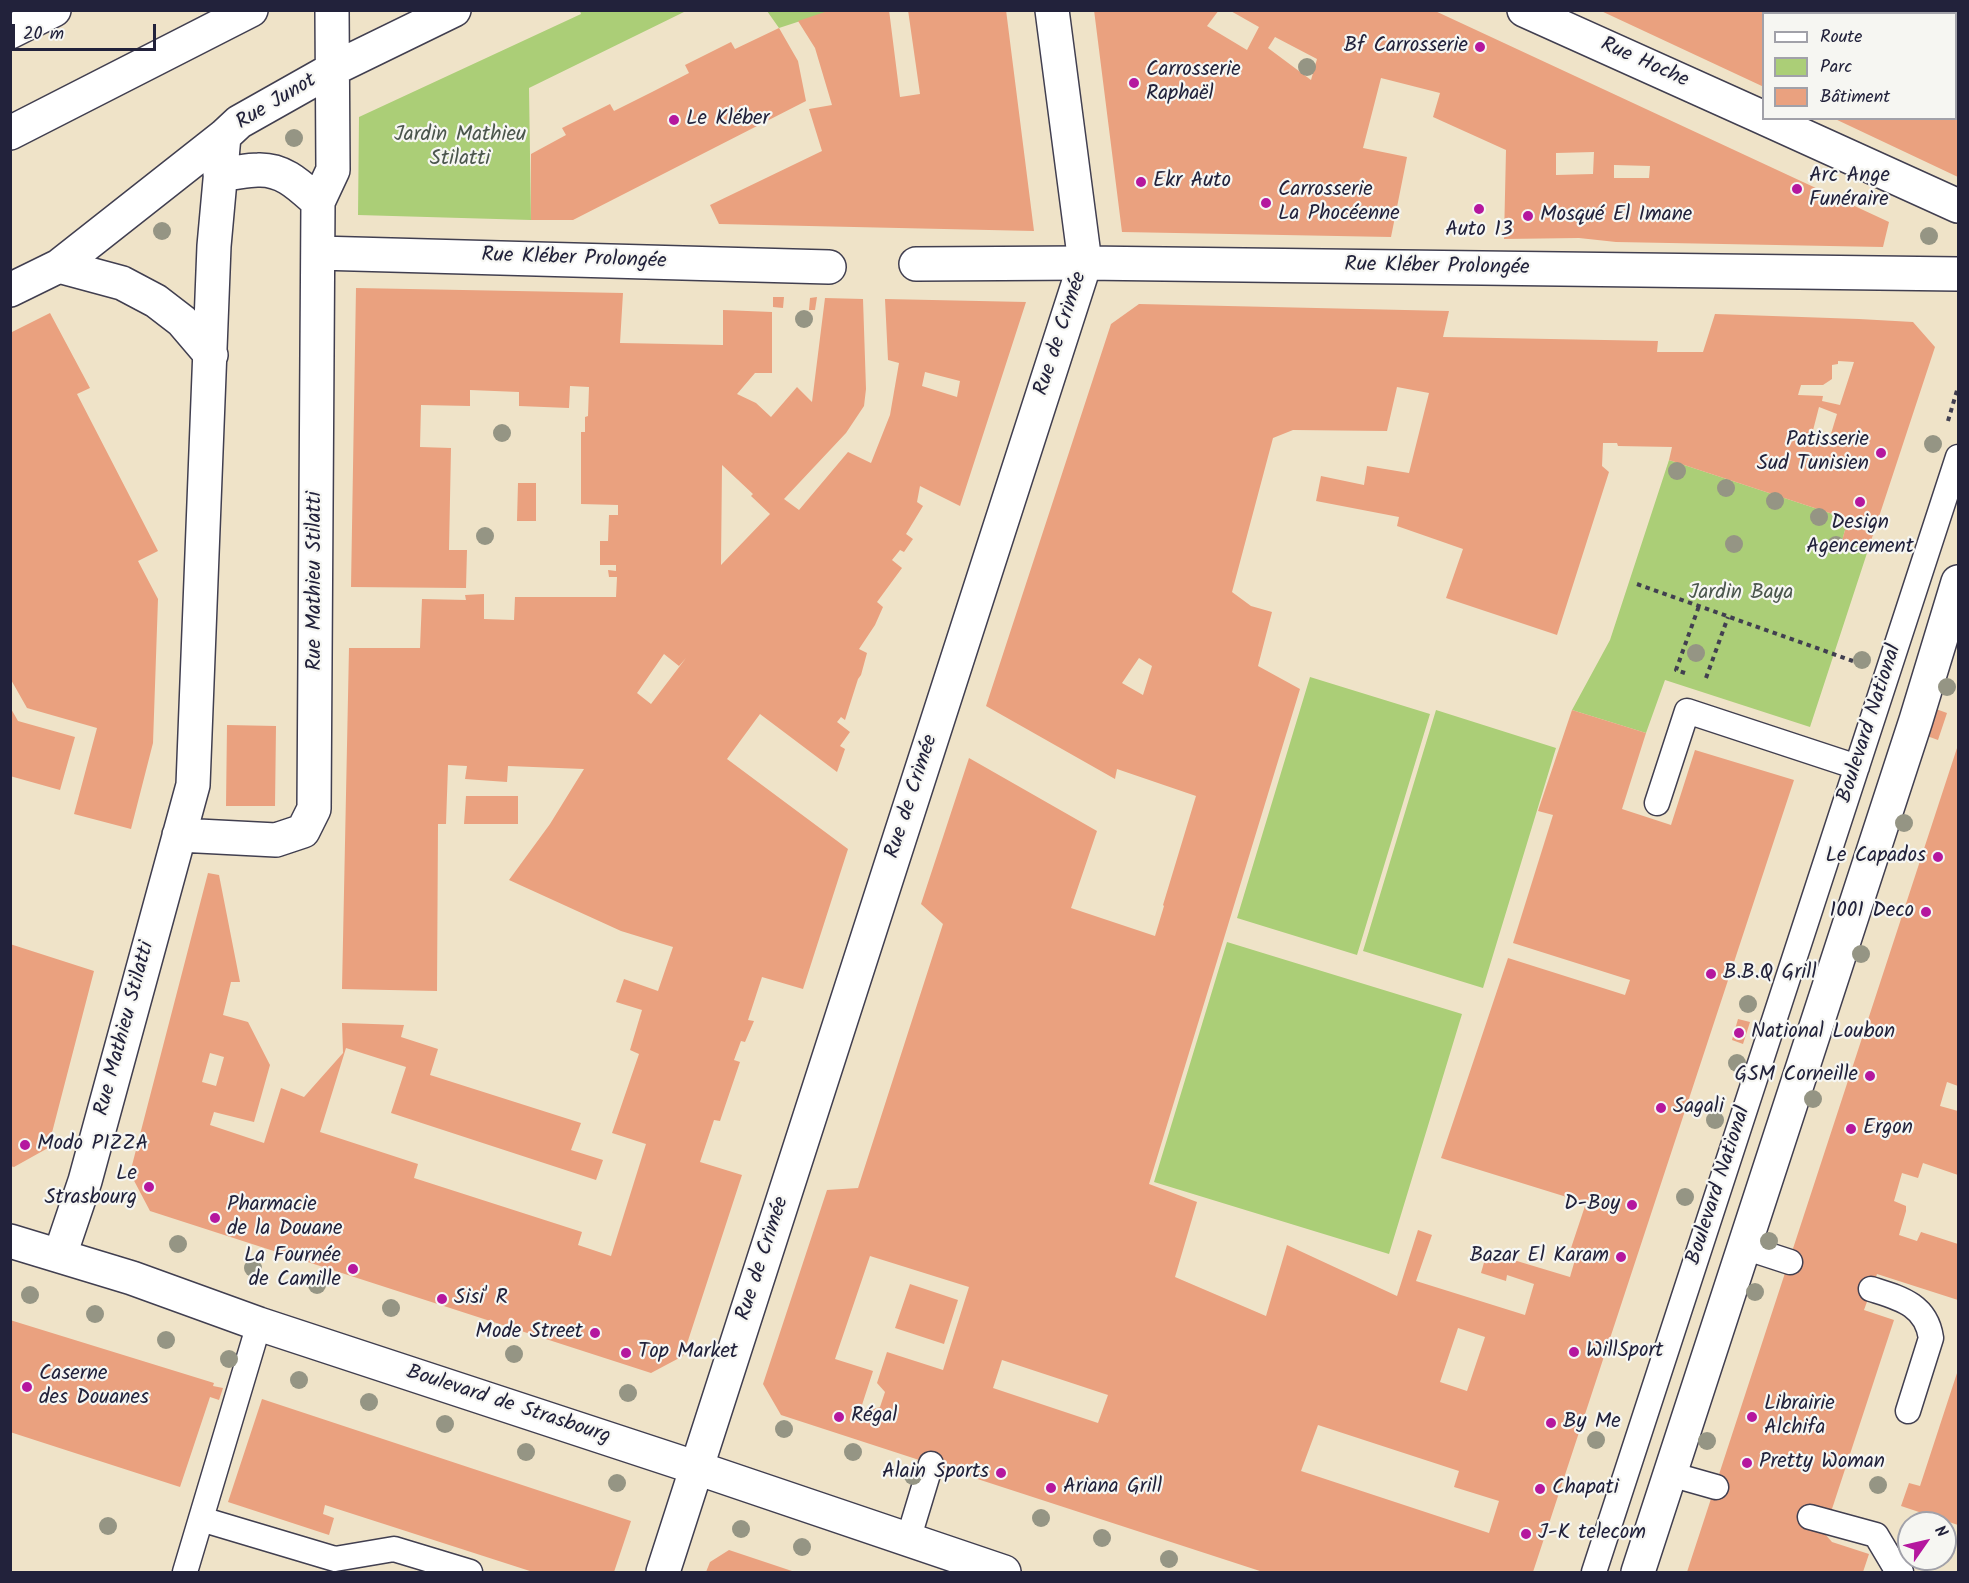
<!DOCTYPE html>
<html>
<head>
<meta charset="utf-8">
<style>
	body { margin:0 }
	#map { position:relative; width:1969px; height:1583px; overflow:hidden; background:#efe3c8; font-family:Kalam,sans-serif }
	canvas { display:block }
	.frame { position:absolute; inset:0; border:12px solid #22223b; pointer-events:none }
	.legend { position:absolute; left:1762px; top:12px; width:195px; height:108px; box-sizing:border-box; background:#f6f6f2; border:2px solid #a1a1a9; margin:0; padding:8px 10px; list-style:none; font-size:18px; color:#22223b }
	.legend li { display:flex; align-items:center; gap:12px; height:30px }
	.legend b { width:30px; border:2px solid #a1a1a9 }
	.north { position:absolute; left:1897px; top:1511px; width:60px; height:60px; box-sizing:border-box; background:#f6f6f2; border:2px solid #a1a1a9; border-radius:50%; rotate:56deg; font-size:16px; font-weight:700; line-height:24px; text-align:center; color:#22223b }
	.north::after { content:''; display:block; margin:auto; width:21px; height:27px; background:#b5179e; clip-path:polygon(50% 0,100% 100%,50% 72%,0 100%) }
	.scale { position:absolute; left:12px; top:24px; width:144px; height:27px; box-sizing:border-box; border:3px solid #22223b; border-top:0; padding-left:8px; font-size:18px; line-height:21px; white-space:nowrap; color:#22223b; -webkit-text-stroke:4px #f6f6f2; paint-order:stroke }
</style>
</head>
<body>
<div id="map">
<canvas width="1969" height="1583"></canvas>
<div class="frame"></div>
<ul class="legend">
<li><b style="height:8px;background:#fff"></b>Route</li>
<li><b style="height:16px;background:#abce77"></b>Parc</li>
<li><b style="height:16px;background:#eaa17f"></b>Bâtiment</li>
</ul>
<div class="north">N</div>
<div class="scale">20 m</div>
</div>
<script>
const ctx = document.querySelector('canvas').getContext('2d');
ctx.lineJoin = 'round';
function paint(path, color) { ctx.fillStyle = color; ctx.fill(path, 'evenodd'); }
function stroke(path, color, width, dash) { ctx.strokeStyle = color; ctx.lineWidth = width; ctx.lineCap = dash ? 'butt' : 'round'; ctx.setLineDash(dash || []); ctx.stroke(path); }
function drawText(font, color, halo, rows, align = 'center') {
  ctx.font = font + ' Kalam,sans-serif'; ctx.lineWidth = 4.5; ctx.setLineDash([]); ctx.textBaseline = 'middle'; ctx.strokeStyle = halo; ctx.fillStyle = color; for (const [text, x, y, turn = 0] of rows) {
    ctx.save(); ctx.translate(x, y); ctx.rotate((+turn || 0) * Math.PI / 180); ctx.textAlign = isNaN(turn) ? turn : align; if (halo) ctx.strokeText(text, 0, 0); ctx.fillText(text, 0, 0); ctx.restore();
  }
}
const green = new Path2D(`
	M580,11H686L529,88L531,220L358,215L359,117L581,14Z
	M767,11H831L779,28Z
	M1669,460L1848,519L1842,541L1868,550L1810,727L1665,680L1646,733L1572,710L1610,640Z
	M1310,677L1430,714L1357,955L1237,918Z
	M1436,710L1556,748L1483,988L1363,951Z
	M1227,942L1462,1014L1389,1254L1154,1182Z`);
const building = new Path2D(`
	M831,10H889L900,97L920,94L908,10H1006L1034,231L719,224L710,205L822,151L809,109L832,105L815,48L798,21Z
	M1094,10H1219L1207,26L1247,50L1259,27L1229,10H1433L1889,222L1883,247L1616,242L1579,238L1504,239L1506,150L1433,117L1440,93L1381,78L1363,148L1407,157L1391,237L1122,232ZM1275,37L1317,59L1311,80L1268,48ZM1594,152L1593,174L1556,175V153ZM1614,165L1650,166L1649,178H1614Z
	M1599,10H1958V177L1833,118H1956V14H1764V87Z
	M779,28L798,61L806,101L573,220H531V154L566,135L562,128L610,104L614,111L652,92L689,73L685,65L731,42L735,49Z
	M356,288L623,293L620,343L723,345V310L772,312V373H755L737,394L756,403L771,417L797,387L812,402L825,298L863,299L866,389L864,406L846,433L784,499L799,510L848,452L871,463L890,415L899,363L888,360L885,299L1026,302L960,506L920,486L917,502L923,506L906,534L913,539L904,552L900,550L892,560L902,568L877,602L883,607L875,625L859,649L867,653L861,675L858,679L845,720L841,717L837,722L850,732L840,746L845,749L837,772L760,714L727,759L848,849L803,989L762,977L748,1020L754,1021L745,1042L741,1041L734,1060L740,1062L720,1121L714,1120L700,1162L742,1175L683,1356L651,1373L150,1211L130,1173L208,873L219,875L240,982H231L223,1015L248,1022L270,1065L254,1122L214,1112L210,1125L264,1143L281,1088L304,1097L343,1053L342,1023L404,1025L401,1037L438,1049L430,1075L581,1123L571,1150L603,1160L596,1180L391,1113L406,1067L346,1048L320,1132L418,1164L414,1178L582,1232L578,1245L611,1256L646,1144L612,1133L639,1054L630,1050L642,1010L616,1002L624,979L658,991L673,947L621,931L509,880L550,824L584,769L508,766L507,782L465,779L467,766L448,765L446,824H438L437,991L342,989L349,648H420L422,599L466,600L465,595L484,594V619L514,620L515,597H616L617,577H609L608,570L616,571V565H600V541H608L609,515H618V505L581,504V432H585V417L588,416L589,387L570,386L569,408L519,406V392L470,390V406L421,405L420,447L451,448L449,550H467L466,588L351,587ZM925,372L960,381L957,397L922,386ZM722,465L753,494L751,496L770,514L721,565ZM664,654L679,666L686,658L651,704L637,693ZM210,1053L224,1057L216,1086L202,1082Z
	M773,297H784L783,308L773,307Z
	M817,297L815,310H809L810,298Z
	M1139,304L1449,311L1443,337L1658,341L1657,352H1703L1715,314L1859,319L1913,322L1935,347L1868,550L1842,541L1848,519L1669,460L1672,447L1618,446L1617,443H1603L1602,466L1609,472L1557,635L1446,598L1463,549L1397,526L1399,517L1316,501L1321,476L1364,485L1367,466L1409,473L1429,393L1397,387L1387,431L1293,430L1273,438L1232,592L1251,606L1272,612L1258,666L1300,689L1149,1184L1197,1202L1175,1277L1266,1316L1287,1245L1397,1296L1418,1230L1432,1235L1416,1281L1525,1315L1534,1284L1507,1275L1506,1281L1481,1273L1487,1252L1570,1277L1577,1253L1570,1251L1586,1203L1441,1158L1508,958L1625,995L1630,980L1513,943L1553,815L1538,811L1572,710L1646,733L1622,809L1671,825L1695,750L1794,780L1533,1572H1263L781,1415L763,1384L827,1190L858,1188L943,924L921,904L969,758L1097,831L1071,908L1155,936L1164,906L1163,905L1196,796L1117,769L1115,779L986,706L1111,324ZM1838,361L1854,362L1840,405L1822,401L1823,396L1798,395L1801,385H1823L1832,379V365L1838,364ZM1819,407L1837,414L1827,447L1810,442ZM1139,658L1152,666L1143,695L1122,683ZM870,1256L969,1287L943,1370L887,1352L877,1383L885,1392L880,1407L870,1410L861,1408L873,1371L835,1359ZM1458,1328L1485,1337L1467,1391L1440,1382ZM1002,1360L1108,1395L1098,1423L993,1388ZM1318,1425L1459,1471L1454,1487L1499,1501L1489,1533L1301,1471Z
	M50,313L90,388L77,394L158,551L138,561L158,599L153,743L131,829L74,814L97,728L27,708L10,678V333Z
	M518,483H536V521H517Z
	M10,707L18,721L75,737L60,790L10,776Z
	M1936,709L1947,713L1938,740L1927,736Z
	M227,725L276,726L275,806H226Z
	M1958,745V1086L1947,1082L1940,1106L1958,1111V1175L1923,1163L1918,1178L1902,1173L1894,1201L1906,1206V1211L1899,1235L1917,1241L1921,1232L1958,1244V1300L1877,1274L1864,1310L1894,1320L1831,1512L1807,1528L1825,1534L1832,1542L1869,1554L1863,1572H1687Z
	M466,796H518V824H464Z
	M10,944L94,971L48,1148L14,1167L10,1166Z
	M1738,1019L1750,1022L1743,1044L1732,1040Z
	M910,1284L958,1300L944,1344L895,1328Z
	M10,1320L214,1383L213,1386L223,1388L219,1400L210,1397L180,1487L10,1432Z
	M1958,1370V1525L1901,1506L1909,1483L1920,1486Z
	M262,1399L631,1521L614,1572H533L325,1505L323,1514L334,1518L329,1535L228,1502Z
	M729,1550L795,1572H706L710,1562Z`);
const path = new Path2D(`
	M1948,421L1958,387
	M1637,584L1853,661
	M1685,673L1676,670L1699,606
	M1706,678L1728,617`);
const lane = new Path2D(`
	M1657,803L1687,711L1857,767
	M1744,1247L1790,1262
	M1871,1289C1899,1298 1926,1304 1931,1338L1908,1411
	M1670,1474L1716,1487
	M1810,1517L1876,1535L1898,1572H1901
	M201,1519L335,1559L394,1549L470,1572
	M908,1540L931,1464
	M185,1572L259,1324
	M1594,1572L1958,457`);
const street = new Path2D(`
	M220,174C233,174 245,170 258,170C284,169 300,186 318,202
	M318,253L829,267
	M916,264L1085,263
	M59,266L122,283L156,301L182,321L211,355
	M10,290L59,266L224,136L239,122L333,69L454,10
	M179,835L276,840L303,831L314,809L318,202L333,170L332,10
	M10,1241L132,1278L259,1324L697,1468L1004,1572
	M60,1255L85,1181L193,785L214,246L224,136`);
const secondary = new Path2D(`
	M1524,10L1764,118
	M1764,118L1958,206
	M1085,263L1958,274
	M663,1572L1085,263L1052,10
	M1638,1572L1916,720L1958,582`);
const highway = new Path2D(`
	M10,32L54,10
	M10,133L251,10`);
const trees = [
	[1307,67],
	[294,138],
	[162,231],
	[1929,236],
	[804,319],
	[502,433],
	[1933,444],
	[1677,471],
	[1726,488],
	[1775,501],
	[1819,517],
	[485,536],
	[1734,544],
	[1836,545],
	[1696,653],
	[1862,660],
	[1947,687],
	[1904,823],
	[1861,954],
	[1748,1004],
	[1737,1063],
	[1813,1099],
	[1715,1120],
	[1685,1197],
	[1769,1241],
	[178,1244],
	[253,1268],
	[317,1285],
	[1755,1292],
	[30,1295],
	[391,1308],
	[95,1314],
	[166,1340],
	[514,1354],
	[229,1359],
	[299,1380],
	[628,1393],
	[369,1402],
	[445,1424],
	[784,1429],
	[1596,1440],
	[1707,1441],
	[526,1452],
	[853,1452],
	[913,1476],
	[617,1483],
	[1878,1485],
	[1041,1518],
	[108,1526],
	[741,1529],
	[1102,1538],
	[802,1547],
	[1169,1559]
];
const markers = [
	[1480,47,6,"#b5179e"],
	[1134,83,6,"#b5179e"],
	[674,120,6,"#b5179e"],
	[1141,182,6,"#b5179e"],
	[1797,189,6,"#b5179e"],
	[1266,203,6,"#b5179e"],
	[1479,209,6,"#b5179e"],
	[1528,216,6,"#b5179e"],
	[1881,453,6,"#b5179e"],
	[1860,502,6,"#b5179e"],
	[1938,857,6,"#b5179e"],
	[1926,912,6,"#b5179e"],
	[1711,974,6,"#b5179e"],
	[1739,1033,6,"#b5179e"],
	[1870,1076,6,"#b5179e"],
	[1661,1108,6,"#b5179e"],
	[1851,1129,6,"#b5179e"],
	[25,1145,6,"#b5179e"],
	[149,1187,6,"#b5179e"],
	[1632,1205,6,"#b5179e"],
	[215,1218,6,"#b5179e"],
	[1621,1257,6,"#b5179e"],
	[353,1269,6,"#b5179e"],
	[442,1299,6,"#b5179e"],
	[595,1333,6,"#b5179e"],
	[1574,1352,6,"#b5179e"],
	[626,1353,6,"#b5179e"],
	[27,1387,6,"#b5179e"],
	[839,1417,6,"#b5179e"],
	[1752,1417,6,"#b5179e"],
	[1551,1423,6,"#b5179e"],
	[1747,1463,6,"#b5179e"],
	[1001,1473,6,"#b5179e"],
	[1051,1488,6,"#b5179e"],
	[1540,1489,6,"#b5179e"],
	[1526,1534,6,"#b5179e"]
];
const poiNames = [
	["Bf Carrosserie",1468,47,"right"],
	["Carrosserie",1146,71],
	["Raphaël",1146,95],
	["Le Kléber",686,120],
	["Arc Ange",1809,177],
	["Funéraire",1809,201],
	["Ekr Auto",1153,182],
	["Carrosserie",1278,191],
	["La Phocéenne",1278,215],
	["Mosqué El Imane",1540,216],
	["Auto 13",1479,231,"center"],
	["Patisserie",1869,441,"right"],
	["Sud Tunisien",1869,465,"right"],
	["Design",1860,524,"center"],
	["Agencement",1860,548,"center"],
	["Le Capados",1926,857,"right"],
	["1001 Deco",1914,912,"right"],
	["B.B.Q Grill",1723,974],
	["National Loubon",1751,1033],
	["GSM Corneille",1858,1076,"right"],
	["Sagali",1673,1108],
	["Ergon",1863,1129],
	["Modo PIZZA",37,1145],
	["Le",137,1175,"right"],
	["Strasbourg",137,1199,"right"],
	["D-Boy",1620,1205,"right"],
	["Pharmacie",227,1206],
	["de la Douane",227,1230],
	["La Fournée",341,1257,"right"],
	["de Camille",341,1281,"right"],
	["Bazar El Karam",1609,1257,"right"],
	["Sisi' R",454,1299],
	["Mode Street",583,1333,"right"],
	["WillSport",1586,1352],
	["Top Market",638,1353],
	["Caserne",39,1375],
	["des Douanes",39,1399],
	["Librairie",1764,1405],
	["Alchifa",1764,1429],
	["Régal",851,1417],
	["By Me",1563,1423],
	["Pretty Woman",1759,1463],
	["Alain Sports",989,1473,"right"],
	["Ariana Grill",1063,1488],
	["Chapati",1552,1489],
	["J-K telecom",1538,1534]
];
const streetNames = [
	["Rue Hoche",1644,64,24],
	["Rue Junot",277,103,-31],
	["Rue Kléber Prolongée",574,260,2],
	["Rue Kléber Prolongée",1437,268,1],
	["Rue de Crimée",1062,334,-72],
	["Rue Mathieu Stilatti",316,581,-90],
	["Boulevard National",1871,724,-72],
	["Rue de Crimée",913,797,-72],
	["Rue Mathieu Stilatti",126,1029,-75],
	["Boulevard National",1720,1186,-72],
	["Rue de Crimée",764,1259,-72],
	["Boulevard de Strasbourg",508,1406,18]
];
const parkNames = [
	["Jardin Mathieu",460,136],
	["Stilatti",460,160],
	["Jardin Baya",1741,594]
];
paint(green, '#abce77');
paint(building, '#eaa17f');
stroke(lane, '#413f50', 27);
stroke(street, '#413f50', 36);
stroke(secondary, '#413f50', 36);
stroke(highway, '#413f50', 36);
stroke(path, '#413f50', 4, [4.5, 4.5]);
stroke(lane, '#fff', 24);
stroke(street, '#fff', 33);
stroke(secondary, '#fff', 33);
stroke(highway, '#fff', 33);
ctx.fillStyle = '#959584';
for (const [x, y] of trees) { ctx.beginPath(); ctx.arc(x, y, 9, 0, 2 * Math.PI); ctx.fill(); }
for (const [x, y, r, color] of markers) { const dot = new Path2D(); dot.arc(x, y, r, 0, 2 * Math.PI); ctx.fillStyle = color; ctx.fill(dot); stroke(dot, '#f6f6f2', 2); }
drawText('21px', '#22223b', '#f6f6f2', poiNames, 'left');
drawText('21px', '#22223b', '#f6f6f2', streetNames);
drawText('21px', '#4b564d', '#f6f6f2', parkNames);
</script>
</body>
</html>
